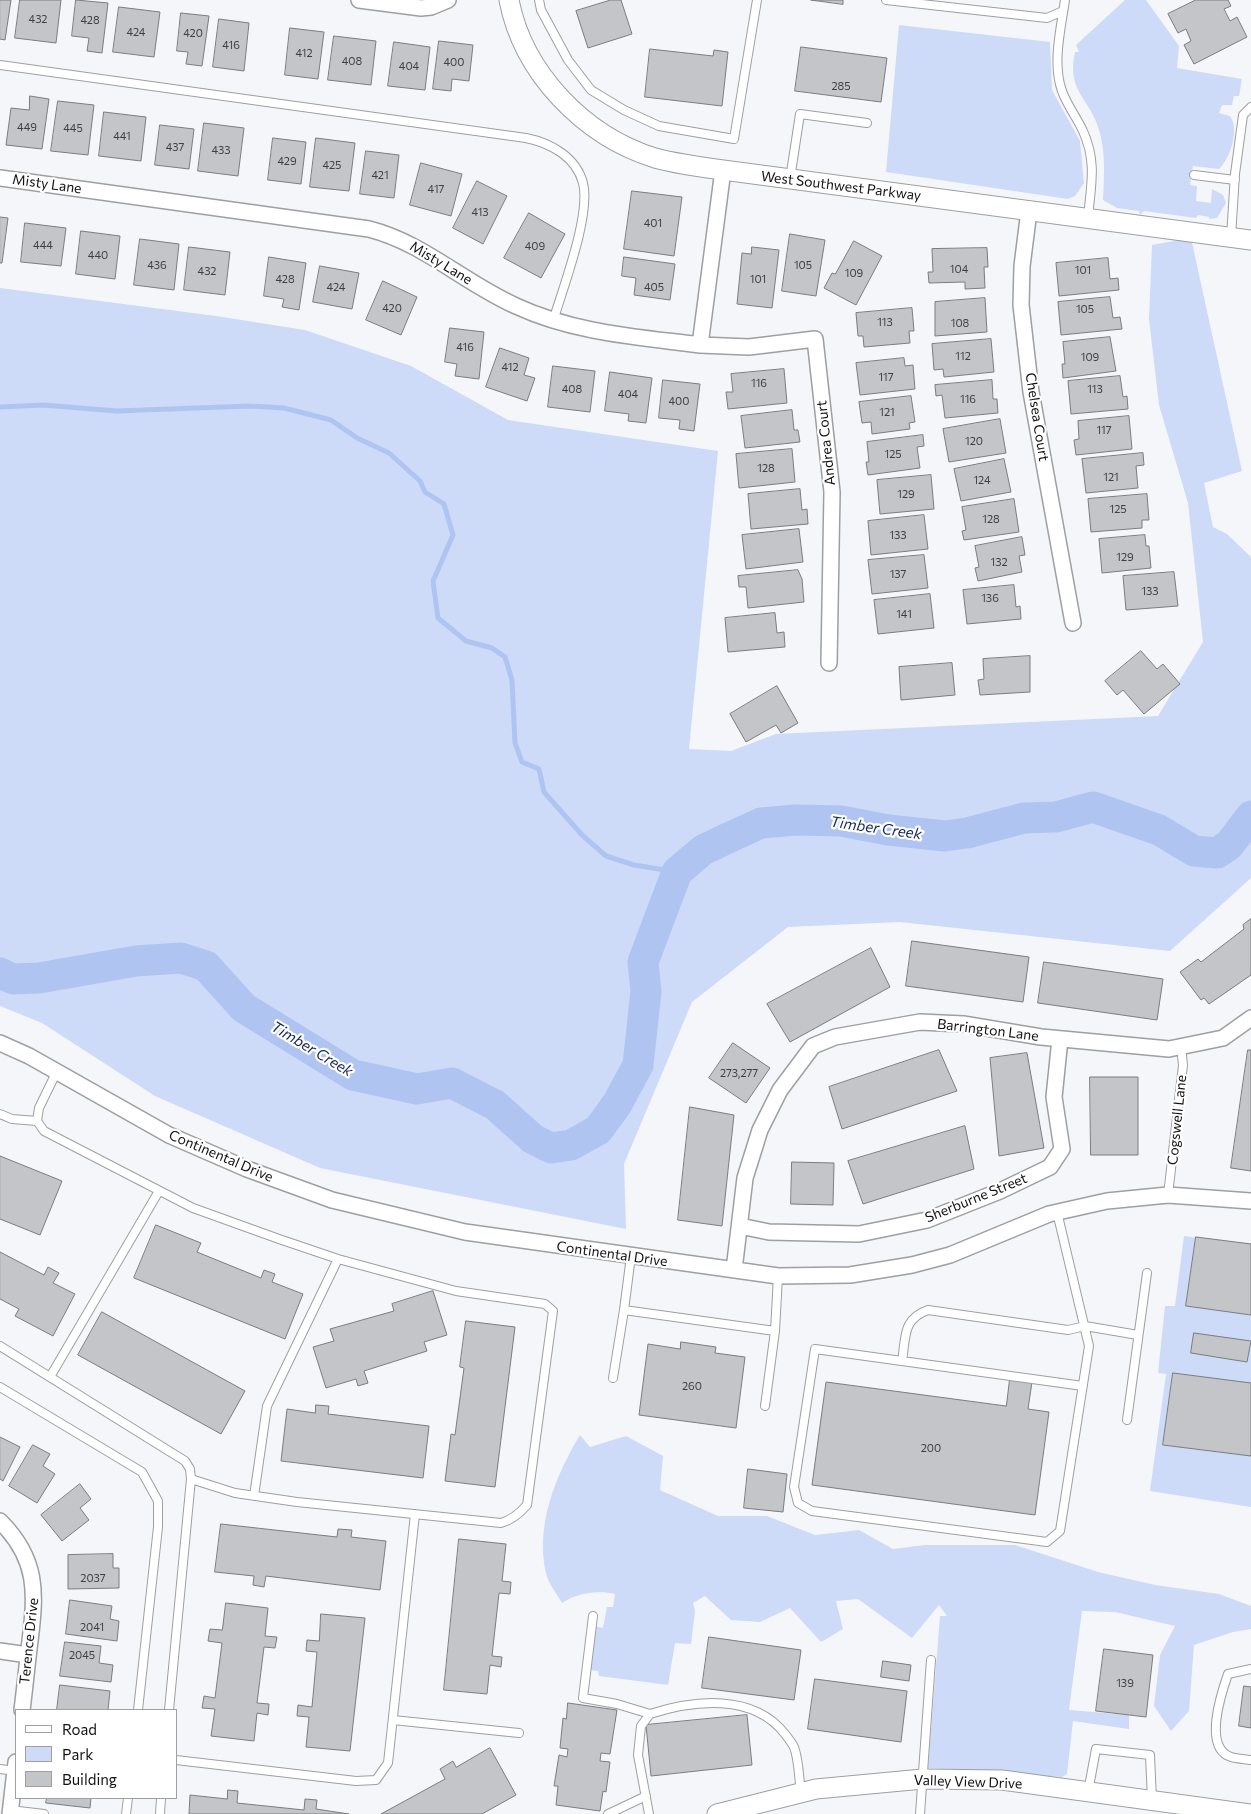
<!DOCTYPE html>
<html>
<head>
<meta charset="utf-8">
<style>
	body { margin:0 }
	#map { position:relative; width:1251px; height:1814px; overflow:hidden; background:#f5f6fa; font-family:Commissioner,sans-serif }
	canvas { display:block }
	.legend { position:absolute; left:15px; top:1709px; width:162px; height:90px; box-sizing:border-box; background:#fff; border:1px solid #a0a0a1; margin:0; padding:6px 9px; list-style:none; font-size:15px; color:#121213 }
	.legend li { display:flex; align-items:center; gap:10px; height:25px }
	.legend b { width:25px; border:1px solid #a0a0a1 }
</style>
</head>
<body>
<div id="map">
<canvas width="1251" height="1814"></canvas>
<ul class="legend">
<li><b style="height:6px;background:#fff"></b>Road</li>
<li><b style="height:14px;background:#cddbf8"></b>Park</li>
<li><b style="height:14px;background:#c3c5c8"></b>Building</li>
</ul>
</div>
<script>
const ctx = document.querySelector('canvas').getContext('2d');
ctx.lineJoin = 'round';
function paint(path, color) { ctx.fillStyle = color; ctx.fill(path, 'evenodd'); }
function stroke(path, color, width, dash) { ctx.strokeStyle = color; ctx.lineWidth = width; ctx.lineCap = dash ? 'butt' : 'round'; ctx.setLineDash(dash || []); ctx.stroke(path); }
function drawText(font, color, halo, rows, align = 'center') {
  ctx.font = font + ' Commissioner,sans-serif'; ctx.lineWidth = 4.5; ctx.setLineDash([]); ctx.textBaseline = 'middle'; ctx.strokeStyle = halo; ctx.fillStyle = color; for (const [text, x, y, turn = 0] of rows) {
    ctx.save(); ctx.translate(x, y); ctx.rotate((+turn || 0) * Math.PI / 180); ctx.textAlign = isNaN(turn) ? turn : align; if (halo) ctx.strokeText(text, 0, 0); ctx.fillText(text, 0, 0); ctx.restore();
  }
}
const green = new Path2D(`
	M1125,0H1146L1179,46L1177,68L1242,79L1239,96H1234L1232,105H1222L1219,113L1230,116C1240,129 1230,159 1219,169L1193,166L1190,185L1197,186L1196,201L1211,203L1212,189L1223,195L1226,203L1217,218L1209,219V217L1198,215L1196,218L1144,211L1140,215L1139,211L1117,208L1103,200C1104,178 1106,152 1099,130C1090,98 1066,92 1075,52H1079L1076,45Z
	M899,25L1050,42L1052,90L1080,141L1084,183L1075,196L1068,199L886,172Z
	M1191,238L1242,471L1204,483L1213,527L1227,534L1251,557V878L1170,951L900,922L788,927L692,1002L624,1164L626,1229L320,1168L155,1096L42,1023L0,1006V288L216,316L305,330L411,366L508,420L718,451L689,749L731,751L776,734L1158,716L1203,642L1188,503L1159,405L1149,319L1152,245Z
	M1184,1236L1251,1245V1507L1150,1491L1166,1374L1158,1373L1165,1306H1175Z
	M580,1435L590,1447L626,1436L663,1456L660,1490L718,1516H767L815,1535L859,1530L893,1549L925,1545H1015L1098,1572L1155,1585L1219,1594L1251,1606V1629L1233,1632L1194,1645L1189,1711L1171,1731L1154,1706L1160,1655L1175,1626L1115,1612L1082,1611L1069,1710L1129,1715V1729L1073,1721L1067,1774L1062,1777L928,1768L940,1616H947L939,1605L912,1638L858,1599L836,1601L843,1629L821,1642L790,1608L760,1622L731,1620L705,1596L693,1603L695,1611L691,1644L675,1643L668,1685L599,1676L598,1671L589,1670L594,1626L603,1628L607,1607H613L615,1594C597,1590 577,1593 562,1603C557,1594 548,1583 546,1573C535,1525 556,1475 580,1435Z`);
const stream = new Path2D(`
	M0,407L43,405L117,411L250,406L284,408L331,420L357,438L389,453L420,481L425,492L444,504L453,535L433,581L438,618L466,641L492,648L505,657L512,680L515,743L522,762L539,769L544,792L582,835L606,856L634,865L677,872`);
const river = new Path2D(`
	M0,973L13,979L39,978L136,961L181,958L206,966L244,1008L353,1075L417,1089L452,1083L495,1105L533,1139L551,1148L571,1145L598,1130L617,1104L638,1065L646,991L643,962L677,872L703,850L726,839L761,823L796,820L841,821L888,830L945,836L967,833L1024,818L1056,817L1093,807L1159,830L1194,851L1217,853L1229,845L1251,816`);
const building = new Path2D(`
	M0,0H11L5,40L0,39Z
	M20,0H61L56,43L15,38Z
	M76,0L108,3L102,53L87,51L89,38L72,36Z
	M611,0H621L632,34L588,48L576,11Z
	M811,0H843V4Z
	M1196,0H1228L1231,6L1224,9L1230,21L1237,17L1247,37L1194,64L1184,45L1191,41L1186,29L1178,33L1168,14Z
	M119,7L160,12L154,57L113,52Z
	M181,13L209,16L202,66L186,64L188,52L177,51Z
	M219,19L249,23L244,71L213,67Z
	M290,28L324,32L318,79L285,75Z
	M334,36L376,41L371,85L328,80Z
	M439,41L473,45L469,81L452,79L451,91L433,89Z
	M394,42L430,47L425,90L388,86Z
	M801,47L887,58L881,102L795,91Z
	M650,49L713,56L714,50L728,52L722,106L645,97Z
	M30,96L49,99L42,149L6,145L11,108L29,110Z
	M58,101L94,105L88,155L51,151Z
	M104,112L146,117L141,161L99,156Z
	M204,123L244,128L238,176L198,171Z
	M160,125L194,129L189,169L155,165Z
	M273,138L306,142L301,184L268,180Z
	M316,138L355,143L349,191L310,187Z
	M366,151L399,155L394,198L360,194Z
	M421,163L462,174L451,216L410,205Z
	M477,181L507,196L483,244L453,228Z
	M632,191L682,197L674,256L624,249Z
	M529,213L565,234L541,278L504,258Z
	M0,217L8,218L2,263H0Z
	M25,223L66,228L61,266L21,262Z
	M81,231L120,236L115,279L76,274Z
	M790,234L825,240L816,296L782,291Z
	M140,239L179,244L174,290L134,285Z
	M854,241L882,256L856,305L824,288L832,273L835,274Z
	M189,247L230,252L225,295L184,290Z
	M752,247L779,250L772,308L737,304L742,253L751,254Z
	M987,248L988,267H984L985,288L965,289V282L929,283L928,272H933L932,249Z
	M269,257L306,263L299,310L282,307L284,299L264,296Z
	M624,257L675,264L670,300L634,295L636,278L622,276Z
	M1108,258L1110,279L1118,278L1119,290L1059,296L1056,263Z
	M320,266L359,273L352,309L313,302Z
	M383,281L417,297L401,335L366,320Z
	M1110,297L1113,318L1120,317L1122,329L1061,335L1058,302Z
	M985,298L987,332L935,336V302Z
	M912,308L914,331H909L910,343L864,347L863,336H858L856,313Z
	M450,328L484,332L479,379L455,376L457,364L445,362Z
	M1110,337L1116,371L1063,378L1062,364H1065L1063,342Z
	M991,339L994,372L944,377L943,369L934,370L932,344Z
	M500,348L529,358L524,375L535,378L527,401L486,387Z
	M904,358L905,366L913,365L915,389L860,395L856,363Z
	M553,366L595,371L590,412L548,407Z
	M784,369L787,403L728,409L726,392H733L731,374Z
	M610,372L652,378L646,423L628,421L629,414L605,411Z
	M1120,376L1123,397L1127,396L1128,409L1071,414L1068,381Z
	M663,380L700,384L694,431L679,429L680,420L659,418Z
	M992,380L993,399H997L998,413L945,418L942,395L936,396L935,385Z
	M911,396L915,422L909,423L910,429L872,434L871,422L862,423L859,402Z
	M792,410L794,430H798L800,442L745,448L741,416Z
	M1129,416L1132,449L1076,455L1074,440L1079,439L1078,421Z
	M1000,419L1006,453L949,462L943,429Z
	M923,435L924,446L917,447L920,468L868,475L866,462H869L867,442Z
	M792,449L795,482L739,488L736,454Z
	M1143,453L1144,465L1136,466L1138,488L1086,493L1082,459Z
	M1004,459L1011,492L961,501L954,469Z
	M931,475L934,509L880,514L877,480Z
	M800,489L802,510L807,509L808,524L751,529L748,494Z
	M1147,494L1149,520H1142V528L1091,532L1088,499Z
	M1014,499L1019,532L964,540L962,531L966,530L962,507Z
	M924,515L928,549L871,555L868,521Z
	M799,529L803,562L746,569L742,535Z
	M1145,535L1146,546H1149L1151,568L1102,573L1099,539Z
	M1022,537L1025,555L1019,556L1022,572L978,581L975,568L979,567L975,546Z
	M924,555L928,588L872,594L868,560Z
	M798,570L802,579L804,602L748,608L746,587H739L738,576Z
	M1174,572L1178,606L1126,610L1123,576Z
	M1014,585L1016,607L1020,606L1021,619L967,624L963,590Z
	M930,594L934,628L878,634L874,600Z
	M775,613L777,633L784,632L785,647L728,652L725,618Z
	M1141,651L1157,669L1163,664L1180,684L1144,714L1123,690L1117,695L1105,681Z
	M1030,656V692L980,695L978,680L984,679L983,659Z
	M952,663L955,695L901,700L899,667Z
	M777,686L798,723L781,733L776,725L746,742L730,714Z
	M1251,919V975L1209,1004L1204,998L1201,1000L1180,972L1198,959L1201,962L1244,929L1243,925Z
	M912,941L1029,957L1023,1002L906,986Z
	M871,948L890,987L790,1042L767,1004Z
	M1044,962L1163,979L1157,1020L1038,1003Z
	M733,1043L770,1068L746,1103L709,1078Z
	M939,1050L957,1091L842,1129L829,1087Z
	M1248,1050H1251V1171L1231,1168Z
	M1027,1053L1044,1148L999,1156L990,1058Z
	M1090,1077H1138V1155H1091Z
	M690,1107L734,1115L722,1226L678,1220Z
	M965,1126L974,1169L863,1204L848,1161Z
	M0,1156L62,1181L40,1235L0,1219Z
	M792,1162L834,1163L833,1205L791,1204Z
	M156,1225L201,1243L197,1252L261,1278L264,1270L275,1274L272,1282L303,1294L285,1339L134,1278Z
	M1196,1237L1251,1244V1315L1186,1306Z
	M0,1252L44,1275L48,1267L59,1273L53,1283L75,1294L53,1336L15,1316L19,1309L0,1299Z
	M433,1291L447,1335L424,1342L427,1351L364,1371L368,1383L358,1386L356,1379L326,1388L313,1347L334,1341L330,1329L394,1311L392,1304Z
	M102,1312L245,1391L221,1434L78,1355Z
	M466,1321L515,1327L495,1487L445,1481L451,1434L455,1435L464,1368L460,1367Z
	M1194,1333L1251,1341L1247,1362L1191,1353Z
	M681,1342L716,1347L715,1353L745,1357L736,1428L639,1415L648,1344L680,1349Z
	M1173,1373L1251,1383V1456L1163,1445Z
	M1010,1379L1032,1382L1028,1409L1049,1412L1035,1515L812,1485L826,1382L1006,1406Z
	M316,1405L329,1406L328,1414L429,1426L423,1478L281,1461L287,1409L315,1413Z
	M0,1437L20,1447L3,1481L0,1479Z
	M33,1445L50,1454L43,1466L55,1474L37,1503L9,1486Z
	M748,1469L787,1474L783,1512L744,1508Z
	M80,1484L91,1499L80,1508L89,1520L62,1541L41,1515Z
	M221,1524L337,1537L338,1529L352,1530L351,1537L386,1541L380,1590L266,1576L264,1587L253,1585L254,1576L215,1572Z
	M459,1539L506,1544L502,1581L511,1582L510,1594L499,1593L492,1656L502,1657L501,1667L490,1665L487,1694L444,1690Z
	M113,1554V1568H119V1588L68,1589V1555Z
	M70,1600L112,1606L110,1619L119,1621L117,1641L66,1634Z
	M226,1603L268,1608L265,1636L277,1637L275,1648L264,1647L257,1703L269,1704L268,1715L257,1713L254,1741L211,1736L215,1709L202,1708L204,1696L215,1698L222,1643L208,1641L210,1629L222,1630Z
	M321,1614L365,1618L350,1751L306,1747L309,1717L297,1716L298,1705L312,1707L317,1652L306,1651L307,1640L319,1641Z
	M709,1637L801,1650L794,1700L702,1688Z
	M65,1642L101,1646L99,1663L113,1665L111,1682L60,1676Z
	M1104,1649L1153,1655L1146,1717L1096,1711Z
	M883,1661L911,1665L909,1681L881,1677Z
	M815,1679L907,1691L901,1742L808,1729Z
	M60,1685L110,1691L108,1710H57Z
	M1244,1686L1251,1687V1728L1239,1726Z
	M568,1703L617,1710L610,1754L601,1753L600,1761L610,1762L606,1792L603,1791L600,1811L556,1805L558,1786H554L559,1755L567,1757L568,1749L560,1748L563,1718L566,1719Z
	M747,1715L752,1765L651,1776L646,1725Z
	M490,1748L516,1795L482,1814H381L445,1779L440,1769L453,1761L456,1767Z
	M228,1790L238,1791L237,1803L304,1810L305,1799L317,1800L316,1809L349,1814H189L190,1795L227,1799Z
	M47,1798H91L90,1808L46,1803Z`);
const service = new Path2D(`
	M539,0L541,10L568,60L591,90L624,110L659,126L734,139L757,0
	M886,0L1047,18L1063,11
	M1065,0C1061,28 1052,63 1062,91C1067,105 1077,118 1083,131C1097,162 1091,185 1088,217
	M0,65L526,138C551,143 576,157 583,183C591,215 563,288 553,321
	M1194,175L1235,180
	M790,179L800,114L867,123
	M1231,237L1235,174L1243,115L1251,107
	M57,1071L39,1108L37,1121L44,1131L193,1208L279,1239L338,1259L456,1291L545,1304L553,1311L527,1505C519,1514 512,1520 501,1523L297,1502L235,1493L191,1479
	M0,1114L12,1119L37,1121
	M1168,1195L1183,1065L1181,1046
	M1057,1212L1089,1346L1060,1531L1047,1542L812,1511L798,1503L794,1487L815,1349L1083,1386
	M631,1256L624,1310L775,1331L778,1276
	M0,1346L185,1461L190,1469L191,1479L169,1710
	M902,1361C906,1338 902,1319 928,1310L1068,1330L1085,1326L1138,1335
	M50,1377L159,1191
	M613,1378L624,1310
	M0,1387L142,1472L158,1501V1527L138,1710
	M765,1406L775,1331
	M1127,1420L1147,1273
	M254,1496L267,1406L338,1259
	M593,1616L583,1698L617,1704L650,1714
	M1251,1669L1228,1674C1221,1694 1203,1748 1231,1757C1237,1759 1245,1759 1251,1760
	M393,1720L519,1733
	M176,1760L356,1781L376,1780L388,1763L415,1514
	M0,1769L15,1771
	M1088,1792L1096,1749L1150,1755L1152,1800
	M10,1810L44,1814
	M126,1814L128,1798
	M160,1814L161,1798
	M608,1814L646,1796
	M649,1814L638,1755L641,1726L650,1714C694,1700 753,1693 785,1734C788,1738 792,1743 794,1747C799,1760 799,1779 801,1793
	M920,1814L931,1660`);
const minor = new Path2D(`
	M359,0L421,8L431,7L448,0
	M0,178L369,229C424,243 464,283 516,306C574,333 638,337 700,345L723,170
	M1029,211L1022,266L1021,305L1031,392L1073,623
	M700,345L749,347L815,339L832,492L829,663
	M0,1043L29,1056L169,1135L247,1169L332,1200L465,1232L778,1276L850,1275L912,1265L950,1255L1049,1214L1107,1201L1168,1195L1251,1201
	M740,1226L769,1232L859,1234L927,1220L1000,1191L1050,1167L1062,1149L1054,1097L1060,1039
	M734,1270L745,1178L760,1130L780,1090L813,1046L835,1037L920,1022L963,1024L1041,1037L1169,1049L1223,1038L1251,1018
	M0,1521C38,1559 36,1592 30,1641C27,1664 25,1687 22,1710
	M0,1651L28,1655
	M10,1814L16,1762`);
const tertiary = new Path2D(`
	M509,0C523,73 584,136 655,158C677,164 700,167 723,170L1251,240
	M717,1814L816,1789L923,1779L1002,1780L1251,1814`);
const numberNames = [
	["432",38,19],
	["428",90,20],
	["424",136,32],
	["420",193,33],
	["416",231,45],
	["412",304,53],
	["408",352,61],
	["400",454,62],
	["404",409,66],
	["285",841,86],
	["449",27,127],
	["445",73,128],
	["441",122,136],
	["437",175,147],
	["433",221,150],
	["429",287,161],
	["425",332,165],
	["421",380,175],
	["417",436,189],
	["413",480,212],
	["401",653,223],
	["444",43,245],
	["409",535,246],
	["440",98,255],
	["436",157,265],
	["105",803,265],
	["104",959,269],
	["101",1083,270],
	["432",207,271],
	["109",854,273],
	["428",285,279],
	["101",758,279],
	["424",336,287],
	["405",654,287],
	["420",392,308],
	["105",1085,309],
	["113",885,322],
	["108",960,323],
	["416",465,347],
	["112",963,356],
	["109",1090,357],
	["412",510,367],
	["117",886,377],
	["116",759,383],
	["408",572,389],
	["113",1095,389],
	["404",628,394],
	["116",968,399],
	["400",679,401],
	["121",887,412],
	["117",1104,430],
	["120",974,441],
	["125",893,454],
	["128",766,468],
	["121",1111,477],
	["124",982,480],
	["129",906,494],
	["125",1118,509],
	["128",991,519],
	["133",898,535],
	["129",1125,557],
	["132",999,562],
	["137",898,574],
	["133",1150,591],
	["136",990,598],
	["141",904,614],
	["273,277",739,1073],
	["260",692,1386],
	["200",931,1448],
	["2037",93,1578],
	["2041",92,1627],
	["2045",82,1655],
	["139",1125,1683]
];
const streetNames = [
	["Misty Lane",47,184,8],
	["West Southwest Parkway",841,186,7],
	["Misty Lane",441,263,31],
	["Chelsea Court",1037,417,81],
	["Andrea Court",826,443,-96],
	["Barrington Lane",988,1030,7],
	["Cogswell Lane",1177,1120,-84],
	["Continental Drive",221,1156,23],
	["Sherburne Street",976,1198,-22],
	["Continental Drive",612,1254,8],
	["Terence Drive",29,1641,-84],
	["Valley View Drive",968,1782,2]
];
const waterNames = [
	["Timber Creek",876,828,8],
	["Timber Creek",312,1049,31]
];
paint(green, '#cddbf8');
stroke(stream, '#b0c4f2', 5);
stroke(river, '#b0c4f2', 31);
paint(building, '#c3c5c8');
stroke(building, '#7a7c7f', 1);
stroke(service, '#9d9fa2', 10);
stroke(minor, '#9d9fa2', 18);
stroke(tertiary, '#9d9fa2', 21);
stroke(service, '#fff', 8);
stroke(minor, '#fff', 15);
stroke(tertiary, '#fff', 19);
drawText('11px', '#3e3f40', null, numberNames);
drawText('14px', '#121213', '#fff', streetNames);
drawText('italic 15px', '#15275c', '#fff', waterNames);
</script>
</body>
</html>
